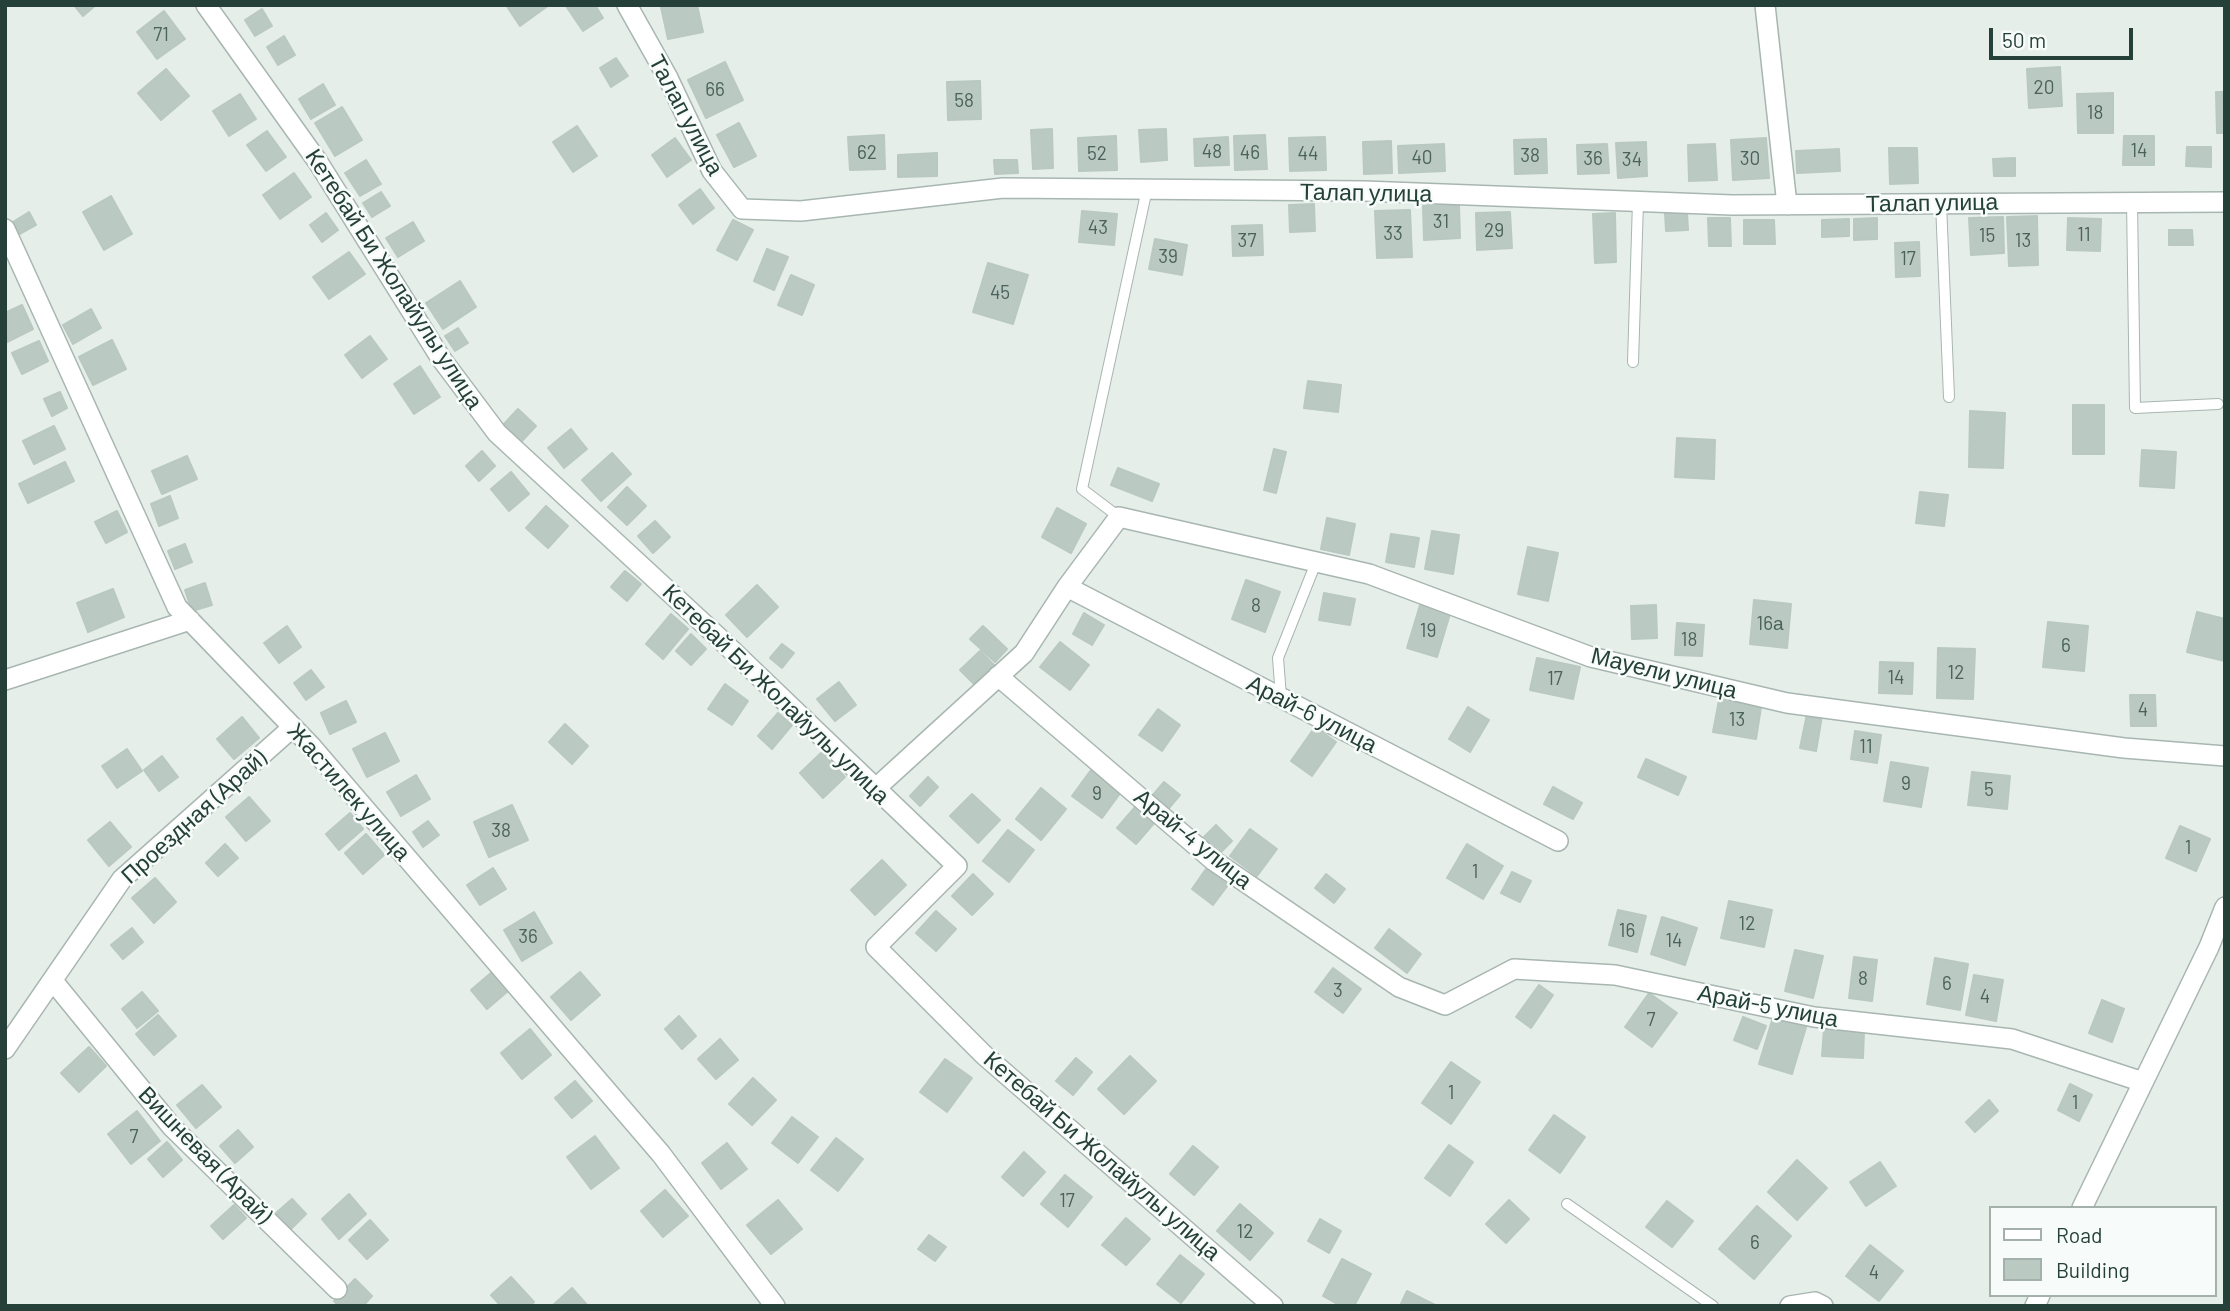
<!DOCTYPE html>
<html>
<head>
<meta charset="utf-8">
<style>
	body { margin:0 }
	#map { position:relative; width:2230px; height:1311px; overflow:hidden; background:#e6eeea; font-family:Barlow,sans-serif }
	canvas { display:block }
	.frame { position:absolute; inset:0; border:7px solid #254038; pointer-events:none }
	.legend { position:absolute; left:1989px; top:1206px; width:228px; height:91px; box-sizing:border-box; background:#f7fbf9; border:2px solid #a3b0ac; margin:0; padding:9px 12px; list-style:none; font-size:21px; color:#254038 }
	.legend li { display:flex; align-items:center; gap:14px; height:35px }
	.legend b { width:35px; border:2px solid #a3b0ac }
	.scale { position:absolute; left:1989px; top:28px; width:144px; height:32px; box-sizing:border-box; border:4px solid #254038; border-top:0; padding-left:9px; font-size:21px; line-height:24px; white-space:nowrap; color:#254038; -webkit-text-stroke:5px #f7fbf9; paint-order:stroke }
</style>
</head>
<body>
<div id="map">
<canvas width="2230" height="1311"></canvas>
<div class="frame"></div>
<ul class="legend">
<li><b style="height:9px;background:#fff"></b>Road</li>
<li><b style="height:19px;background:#bbc9c3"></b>Building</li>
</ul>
<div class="scale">50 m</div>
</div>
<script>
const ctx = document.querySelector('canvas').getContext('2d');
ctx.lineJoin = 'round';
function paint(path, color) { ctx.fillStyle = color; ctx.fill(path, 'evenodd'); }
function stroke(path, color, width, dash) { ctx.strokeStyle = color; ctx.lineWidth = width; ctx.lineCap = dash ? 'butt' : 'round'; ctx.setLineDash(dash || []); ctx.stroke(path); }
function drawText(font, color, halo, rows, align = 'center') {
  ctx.font = font + ' Barlow,sans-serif'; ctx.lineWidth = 5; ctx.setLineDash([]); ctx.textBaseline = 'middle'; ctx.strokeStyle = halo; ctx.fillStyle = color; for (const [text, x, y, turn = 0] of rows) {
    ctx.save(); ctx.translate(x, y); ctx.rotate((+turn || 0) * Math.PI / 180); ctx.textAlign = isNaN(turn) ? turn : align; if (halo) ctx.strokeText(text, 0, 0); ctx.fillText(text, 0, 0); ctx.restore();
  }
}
const building = new Path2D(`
	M74,5H96L83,16Z
	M506,5H549L520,26Z
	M595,5L603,18L583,31L566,6Z
	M669,5H697L703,32L668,39L661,7Z
	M262,9L272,26L255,36L245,20Z
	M164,11L185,39L157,59L137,32Z
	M284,36L295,55L278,65L267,47Z
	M616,58L628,76L611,87L600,68Z
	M725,62L743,100L706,118L688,80Z
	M2060,67L2062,106L2029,108L2027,69Z
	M166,69L189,96L161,120L138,93Z
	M980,81L981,119L948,120L947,82Z
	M323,84L335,105L311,119L299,99Z
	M2216,92H2225V133H2217Z
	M2113,93V133H2078L2077,94Z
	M240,94L256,119L229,136L213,111Z
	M342,107L362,140L335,156L315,123Z
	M739,123L756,156L734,167L717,135Z
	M577,126L597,156L573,172L553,142Z
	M1052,129L1053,168L1033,169L1031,130Z
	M1166,129L1167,160L1141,162L1139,130Z
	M267,131L286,157L266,171L247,145Z
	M884,135L885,169L850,170L848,137Z
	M1265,135L1267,169L1235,170L1234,136Z
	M1116,136L1117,170L1079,171L1078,138Z
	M2124,136H2154V165H2123Z
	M1228,137L1229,165L1195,166L1194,139Z
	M1325,137L1326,170L1290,171L1289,138Z
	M675,138L691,160L667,177L652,155Z
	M1766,138L1769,178L1733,180L1731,140Z
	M1546,139L1547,173L1515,174L1514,140Z
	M1391,141L1392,173L1364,174L1363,142Z
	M1646,142L1647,176L1618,178L1616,143Z
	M1444,144L1445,171L1399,173L1398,146Z
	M1607,144L1609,173L1578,174L1577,145Z
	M1715,144L1717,180L1689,181L1688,145Z
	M2187,147H2211V167L2186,166Z
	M1889,148H1917L1918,183L1890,184Z
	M1839,149L1840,171L1797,173L1796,151Z
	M937,153V176L898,177V155Z
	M2015,158V176H1994L1993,159Z
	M366,160L381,184L360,196L345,173Z
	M994,160H1017L1018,173L995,174Z
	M294,173L311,197L280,219L263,195Z
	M700,189L714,208L693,224L679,205Z
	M381,192L390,206L372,217L363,203Z
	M111,196L132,234L104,250L83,212Z
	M1314,204L1315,231L1290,232L1289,205Z
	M1459,205L1460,238L1424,240L1423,206Z
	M1410,210L1412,257L1377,258L1375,211Z
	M1082,211L1117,214L1114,245L1079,242Z
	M29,212L36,225L20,234L13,222Z
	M1510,212L1512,248L1477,250L1476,213Z
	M1687,212L1688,230L1666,231L1665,213Z
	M326,213L338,230L322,242L310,225Z
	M1615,213L1616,262L1595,263L1593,214Z
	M2037,216L2038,265L2009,266L2007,217Z
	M2003,217L2004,253L1971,255L1969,218Z
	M1708,218H1730L1731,246H1709Z
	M1877,218V239L1854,240V219Z
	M2068,218L2101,219L2100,251L2067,250Z
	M1849,219V236L1822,237V220Z
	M733,220L753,230L737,260L717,250Z
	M1744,220H1774L1775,244H1744Z
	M413,222L424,241L398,257L386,238Z
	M1262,225L1263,255L1233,256L1232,226Z
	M2169,230H2192L2193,245H2169Z
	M1155,239L1187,245L1182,275L1149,269Z
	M1919,242L1920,276L1896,277L1895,243Z
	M767,249L788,257L774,290L754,281Z
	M349,252L365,274L329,299L313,277Z
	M988,263L1028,275L1013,324L973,312Z
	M791,275L814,285L802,315L778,305Z
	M460,281L476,307L443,329L426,303Z
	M22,305L33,329L7,342L5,313Z
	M91,309L101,328L73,344L63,325Z
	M458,328L468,343L455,351L445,336Z
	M370,336L387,359L362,378L345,355Z
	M112,340L126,369L93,385L79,357Z
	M39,341L48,361L22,374L12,353Z
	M420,366L440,397L414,414L394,384Z
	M1308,381L1341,385L1338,412L1304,408Z
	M60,392L67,408L52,416L44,399Z
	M2073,405H2104V454H2073Z
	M518,409L536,426L521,442L503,425Z
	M1970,411L2005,413L2003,468L1969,467Z
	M54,426L65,449L34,464L23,441Z
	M571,429L587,449L564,468L548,448Z
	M1677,438L1715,440L1714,479L1675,477Z
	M1274,449L1286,452L1276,493L1264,490Z
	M2142,450L2176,452L2174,488L2140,486Z
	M482,451L495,466L479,481L466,466Z
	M612,453L631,474L601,501L582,480Z
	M187,456L197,479L162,494L152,471Z
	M65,462L74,481L28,503L19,484Z
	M1118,468L1159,484L1152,501L1111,485Z
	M511,472L529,494L509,511L491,489Z
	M627,487L646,506L627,525L608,507Z
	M1920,492L1948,495L1944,526L1916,523Z
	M170,496L178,518L159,526L151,504Z
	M546,506L568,526L548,548L526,528Z
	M1057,508L1086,524L1071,553L1042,537Z
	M117,511L127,532L106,543L95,522Z
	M1327,518L1355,524L1349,555L1321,549Z
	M655,521L670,537L653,553L638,536Z
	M1432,531L1459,535L1453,574L1425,569Z
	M1391,534L1419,538L1414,567L1386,562Z
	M185,544L192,562L175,569L168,551Z
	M1528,547L1558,553L1548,601L1518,594Z
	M625,571L641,584L627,601L611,587Z
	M1246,580L1280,592L1265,632L1232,619Z
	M205,583L212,605L192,611L185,590Z
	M757,585L778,607L747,637L726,615Z
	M113,589L124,617L88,632L77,603Z
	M1324,593L1355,599L1350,625L1319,620Z
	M1754,600L1791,604L1787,648L1750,644Z
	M1420,605L1450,614L1437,657L1407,648Z
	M1656,605L1657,638L1632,639L1631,606Z
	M2197,612L2225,619V661L2187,652Z
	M1084,613L1104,625L1092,645L1073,634Z
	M671,614L688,629L663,659L646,644Z
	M2048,622L2088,626L2084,671L2043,667Z
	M1677,623L1704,625L1702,656L1675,655Z
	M287,626L301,647L279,663L264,643Z
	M983,626L1007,649L995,662L970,639Z
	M691,634L706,649L691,665L676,651Z
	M1060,642L1089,665L1070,690L1040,667Z
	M782,644L794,653L782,668L770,658Z
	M1938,648L1975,649L1973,699L1937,698Z
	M980,651L994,665L974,684L960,670Z
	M1537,658L1580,667L1573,699L1530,690Z
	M1880,662L1913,663L1912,694L1879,693Z
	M311,670L324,687L306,700L294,683Z
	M839,682L856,705L835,721L817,699Z
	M725,684L748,701L732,725L708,709Z
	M2130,695H2155L2156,726H2131Z
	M1719,700L1761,707L1756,739L1713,732Z
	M346,701L356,722L330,734L321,713Z
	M1468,707L1489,720L1470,752L1449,739Z
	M1158,709L1180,725L1162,751L1139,735Z
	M778,713L792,725L772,749L758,736Z
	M1807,714L1822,716L1816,751L1800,748Z
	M242,717L259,738L234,759L217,739Z
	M565,724L588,746L572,764L549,742Z
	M1315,727L1336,742L1312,776L1291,761Z
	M1855,731L1881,735L1877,763L1851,759Z
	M385,733L399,761L367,777L353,749Z
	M127,749L142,771L117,788L102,766Z
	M822,752L845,777L823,798L800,773Z
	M162,756L178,777L159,791L144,770Z
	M1646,759L1686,777L1678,795L1638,777Z
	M1891,762L1928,768L1921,807L1884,801Z
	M1091,770L1121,792L1102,818L1072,796Z
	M1972,772L2010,776L2007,809L1968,805Z
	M416,775L430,799L401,816L387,792Z
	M928,777L938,787L920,806L910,796Z
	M1164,782L1180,795L1169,808L1153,795Z
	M1553,787L1582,803L1573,819L1544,804Z
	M1041,788L1066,809L1041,840L1016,819Z
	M972,794L1000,820L978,843L950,816Z
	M249,797L270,821L246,841L226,817Z
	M512,805L528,840L489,857L474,822Z
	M1136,806L1155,822L1136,844L1117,828Z
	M350,813L363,829L339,850L326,834Z
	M428,821L439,835L423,847L413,832Z
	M110,822L131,847L109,866L88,840Z
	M1216,825L1232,841L1216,857L1200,841Z
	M2180,826L2210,839L2196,871L2166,858Z
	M1250,829L1277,849L1257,876L1230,856Z
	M1008,830L1034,850L1009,882L983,861Z
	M366,834L384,855L363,874L345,853Z
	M225,844L238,858L218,876L206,863Z
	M1467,844L1503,866L1483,899L1447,878Z
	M882,860L906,885L875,915L851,890Z
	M493,868L506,889L480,905L467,885Z
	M1206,869L1228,885L1213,905L1192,889Z
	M1512,872L1531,881L1520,902L1501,893Z
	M973,874L993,894L972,915L952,896Z
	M1326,874L1345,889L1334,903L1315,888Z
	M155,878L176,902L154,923L132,898Z
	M1729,901L1772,910L1764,947L1721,938Z
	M1618,910L1646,916L1637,952L1609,945Z
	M936,911L956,929L936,951L916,933Z
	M534,912L552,943L522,961L504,930Z
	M1662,917L1697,928L1685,965L1651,954Z
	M132,928L143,942L123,959L111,945Z
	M1389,929L1421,954L1407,973L1375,948Z
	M1795,950L1823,956L1813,998L1785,991Z
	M1854,957L1877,960L1872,1001L1849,998Z
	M1935,958L1968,964L1960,1010L1927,1004Z
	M1333,968L1361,989L1343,1013L1315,992Z
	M492,972L508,991L487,1009L471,990Z
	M580,972L600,995L571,1020L551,997Z
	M1974,975L2003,980L1996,1021L1966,1015Z
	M1539,985L1553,995L1531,1028L1516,1017Z
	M142,992L158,1011L137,1028L122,1009Z
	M1649,993L1677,1013L1652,1047L1625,1027Z
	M2102,1000L2124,1009L2112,1042L2089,1033Z
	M1774,1014L1807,1024L1792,1074L1759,1064Z
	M158,1015L176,1036L154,1055L136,1034Z
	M679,1016L696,1036L682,1049L665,1029Z
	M1743,1017L1766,1026L1757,1049L1734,1040Z
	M530,1029L551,1055L522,1079L501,1053Z
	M1824,1029L1864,1031L1863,1058L1822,1056Z
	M720,1039L738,1060L716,1079L698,1059Z
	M89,1047L106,1066L79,1092L61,1073Z
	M1130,1056L1156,1081L1124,1114L1098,1089Z
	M1076,1058L1092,1072L1073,1095L1056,1081Z
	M945,1059L972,1078L947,1112L920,1092Z
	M1451,1062L1480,1082L1451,1124L1422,1103Z
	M753,1078L776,1100L752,1125L729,1104Z
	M575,1081L592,1101L572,1118L555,1098Z
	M2070,1084L2092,1095L2079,1121L2058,1110Z
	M202,1085L221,1107L196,1128L177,1105Z
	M1989,1100L1998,1111L1975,1132L1966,1122Z
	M137,1111L160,1141L131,1164L108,1134Z
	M1554,1115L1585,1137L1560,1173L1529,1150Z
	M792,1117L818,1137L798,1163L772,1143Z
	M238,1130L253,1147L235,1163L220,1146Z
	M595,1136L619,1168L591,1189L567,1157Z
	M836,1138L863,1159L838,1191L811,1170Z
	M167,1142L182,1160L163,1177L148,1159Z
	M727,1143L747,1169L721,1189L702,1163Z
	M1449,1145L1473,1162L1450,1196L1425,1178Z
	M1193,1146L1218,1167L1194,1195L1170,1174Z
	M1024,1152L1045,1172L1023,1196L1002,1177Z
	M1797,1160L1827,1188L1797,1220L1768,1192Z
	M1880,1162L1896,1186L1866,1206L1850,1182Z
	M1065,1175L1092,1197L1068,1227L1041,1204Z
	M665,1190L688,1216L663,1237L641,1211Z
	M349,1194L366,1214L339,1239L322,1219Z
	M292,1199L306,1214L291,1229L276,1213Z
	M778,1200L802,1229L771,1254L747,1225Z
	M1509,1200L1529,1219L1506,1243L1486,1224Z
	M1667,1201L1693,1221L1672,1247L1646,1227Z
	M1240,1204L1273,1233L1250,1260L1217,1231Z
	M234,1205L246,1218L223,1239L211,1226Z
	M1757,1206L1791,1236L1754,1279L1719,1249Z
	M1126,1218L1150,1239L1126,1265L1102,1245Z
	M1320,1219L1341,1231L1329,1253L1308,1241Z
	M370,1220L388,1240L367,1259L349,1240Z
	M929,1235L946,1247L935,1261L918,1249Z
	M1870,1245L1903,1271L1879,1301L1846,1276Z
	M1180,1255L1204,1274L1181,1303L1157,1284Z
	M1342,1259L1371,1274L1354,1306H1341L1323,1296Z
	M511,1277L534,1302L530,1306H501L491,1295Z
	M355,1279L372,1296L363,1306H339L334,1301Z
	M572,1288L588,1306H552Z
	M1407,1291L1437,1306H1400Z`);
const lane = new Path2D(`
	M2132,202L2135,408L2218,404
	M1941,203L1949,397
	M1633,362L1638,202
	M1119,517L1082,489L1147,189
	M1281,697L1278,658L1317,560
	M1567,1204L1713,1306`);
const street = new Path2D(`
	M206,5L318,162L440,357L497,433L717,636L957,866L876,947L984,1055L1273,1306
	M627,5L668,78L712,171L742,209L801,211L1003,188L1364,191L1732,205L2225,202
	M1765,5L1787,205
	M5,229L177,607L311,746L661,1154L775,1306
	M1067,587L1558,841
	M998,676L1214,861L1399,987L1445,1005L1514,969L1615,975L1814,1017L2012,1039L2143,1082
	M5,680L190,620
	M876,788L1024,653L1067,587L1119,517L1369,574L1591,657L1787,703L2124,748L2225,756
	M53,981L172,1127L337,1289
	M5,1049L122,879L293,727
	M2082,1208L2209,947L2225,907
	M1790,1306L1815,1302L1823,1306
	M2035,1306L2040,1295`);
const numberNames = [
	["71",161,35],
	["20",2044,88],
	["66",715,90],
	["58",964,101],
	["18",2095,113],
	["14",2139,151],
	["48",1212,152],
	["62",867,153],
	["46",1250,153],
	["52",1097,154],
	["44",1308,154],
	["38",1530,156],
	["40",1422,158],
	["36",1593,159],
	["30",1750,159],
	["34",1632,160],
	["31",1441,222],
	["43",1098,228],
	["29",1494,231],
	["33",1393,234],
	["11",2084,235],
	["15",1987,236],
	["37",1247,241],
	["13",2023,241],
	["39",1168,257],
	["17",1908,259],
	["45",1000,293],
	["8",1256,606],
	["16а",1770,624],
	["19",1428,631],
	["18",1689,640],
	["6",2066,646],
	["12",1956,673],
	["14",1896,678],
	["17",1555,679],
	["4",2143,710],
	["13",1737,720],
	["11",1866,747],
	["9",1906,784],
	["5",1989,790],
	["9",1097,794],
	["38",501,831],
	["1",2188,848],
	["1",1475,872],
	["12",1747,924],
	["16",1627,931],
	["36",528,937],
	["14",1674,941],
	["8",1863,979],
	["6",1947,984],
	["3",1338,991],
	["4",1985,997],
	["7",1651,1020],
	["1",1451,1093],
	["1",2075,1103],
	["7",134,1137],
	["17",1067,1201],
	["12",1245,1232],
	["6",1755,1243],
	["4",1874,1273]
];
const streetNames = [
	["Талап улица",686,115,62],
	["Талап улица",1366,193,1],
	["Талап улица",1932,203,-1],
	["Кетебай Би Жолайулы улица",394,279,57],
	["Мауели улица",1664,673,14],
	["Кетебай Би Жолайулы улица",776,694,44],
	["Арай-6 улица",1312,714,27],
	["Жастилек улица",349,792,49],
	["Проездная (Арай)",194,817,-42],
	["Арай-4 улица",1193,839,39],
	["Арай-5 улица",1768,1006,11],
	["Вишневая (Арай)",205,1155,46],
	["Кетебай Би Жолайулы улица",1102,1156,41]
];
paint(building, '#bbc9c3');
stroke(building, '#b9c8c1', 2);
stroke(lane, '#a8b6b1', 12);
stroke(street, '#a8b6b1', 22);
stroke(lane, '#fff', 10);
stroke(street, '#fff', 19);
drawText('19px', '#4a625b', null, numberNames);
drawText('23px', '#254038', '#f7fbf9', streetNames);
</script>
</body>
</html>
